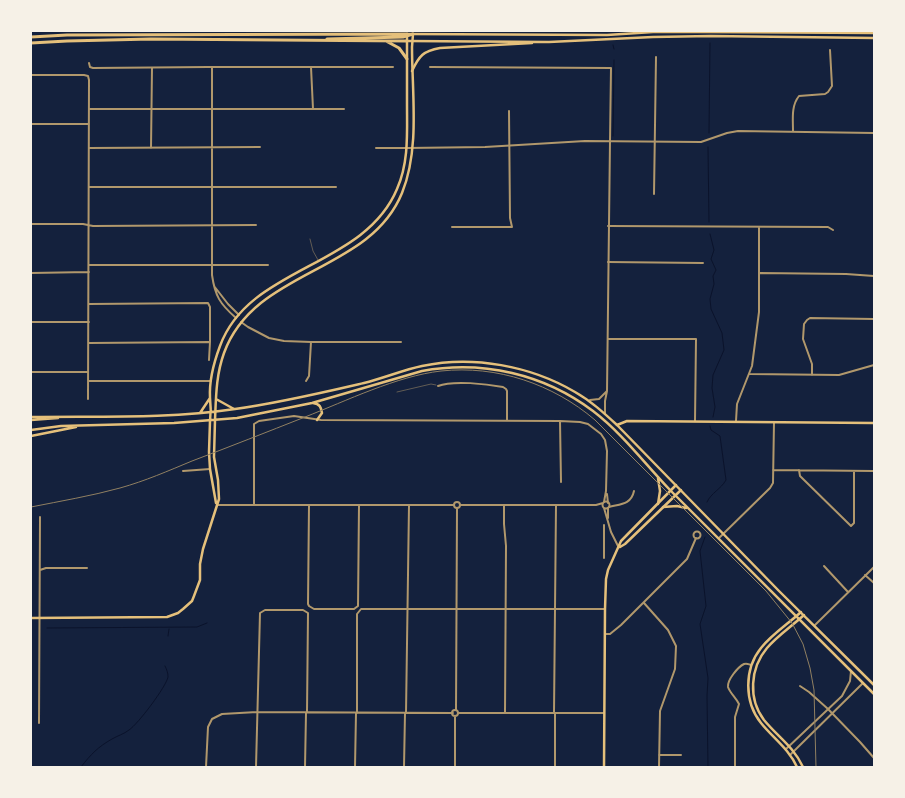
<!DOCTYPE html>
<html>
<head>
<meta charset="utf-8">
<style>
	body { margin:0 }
	#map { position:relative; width:905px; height:798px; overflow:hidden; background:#14213d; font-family:"Work Sans",sans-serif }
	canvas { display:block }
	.frame { position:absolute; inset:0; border:32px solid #f6f1e7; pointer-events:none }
</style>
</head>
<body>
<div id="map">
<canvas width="905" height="798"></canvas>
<div class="frame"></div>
</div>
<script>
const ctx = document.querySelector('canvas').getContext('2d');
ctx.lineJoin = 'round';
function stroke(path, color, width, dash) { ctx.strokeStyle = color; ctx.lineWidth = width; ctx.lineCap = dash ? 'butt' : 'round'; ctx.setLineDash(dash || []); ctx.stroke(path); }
const stream = new Path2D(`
	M613,45L614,49
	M709,133L710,43
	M613,136L614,60
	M708,147L709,222
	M710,234L714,250L711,259L716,270L713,276L714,284L710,299L711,309L722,333L724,350L713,375L712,388L715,407L713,417
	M707,502C711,493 721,489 726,480L720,436L711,430L710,426
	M705,537L700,551L706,606L700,624L708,678L707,696L708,767
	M47,628L197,627L207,623
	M168,636L169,629
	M81,767C91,754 98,747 112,739C117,736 124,734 129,730C138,724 166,687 168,677C168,673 167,670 165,666`);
const service = new Path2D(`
	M310,239L313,251L318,260
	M397,392L431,384L436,385`);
const minor = new Path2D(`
	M89,63L90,67L93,68L208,67H393
	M212,67V275C215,296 220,304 236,318
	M311,67L313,109
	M430,67L611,68L610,141
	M31,75H84L88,76L89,80L88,399
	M89,109H344
	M31,124H89
	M793,131C793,119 791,106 799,96L825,94L828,92L832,86L830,50
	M89,148L260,147
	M151,148L152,68
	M376,148H406
	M89,187H336
	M654,194L656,57
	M31,224H83L93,226L256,225
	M608,226L828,227L833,230
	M452,227H512L510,218L509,111
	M608,262L703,263
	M89,265H268
	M31,273L89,272
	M760,273L846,274L874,276
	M874,276V251
	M214,286L228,304L239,315
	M89,304L208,303L210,307V342L209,360
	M31,322H89
	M241,322L248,327L269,338L284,341L311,342H401
	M608,339H696L695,421
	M89,343L209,342
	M31,372H88
	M750,374L839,375L874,365
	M812,375V364L803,339L804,324L807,320L810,318L874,319
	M88,381H211
	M306,381L309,376L311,342
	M438,386C453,380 487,384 503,387L506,389L507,391V421
	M560,421L561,482
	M736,421L737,404L752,366L759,312V227
	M773,470L874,471
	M799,470L800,476L851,526L854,523V471
	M183,471L210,469
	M607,494L608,503
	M254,505V424L259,421L294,416L321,420L560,421L580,422L588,424L601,434L605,440L607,451L606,491L604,502
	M309,505L308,604L309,606L314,609H354L358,606L359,505
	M504,505V524L506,546L505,713
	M609,507C620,504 631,505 634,491
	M604,525V558
	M693.5 535a3.5 3.5 0 1 1 7 0a3.5 3.5 0 1 1-7 0Z
	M719,538L770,488L773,483L774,422
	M824,566L848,592
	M40,570L46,568H87
	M865,575L874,583
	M644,603L668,630L676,646L675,669L660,711L659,767
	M815,625L874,567
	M605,634H610L621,625L687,559L696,538
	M800,686L809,692L828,709
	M456,710L457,509
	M452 713a3 3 0 1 1 6 0a3 3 0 1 1-6 0Z
	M357,713V614L361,609H605
	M406,713L409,505
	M458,713H604
	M554,713L556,505
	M39,723L40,517
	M659,755H681
	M206,767L208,727L212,719L222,714L257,712L453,713
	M256,767L260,613L265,610H303L308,613L307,712
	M305,767L306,713
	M355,767L356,713
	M404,767L405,713
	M455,767V716
	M555,767V713
	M735,767V717L739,704C736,698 730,693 728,687C727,680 738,667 744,664C747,663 748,664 751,665`);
const tertiary = new Path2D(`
	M407,148L485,147L585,141L701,142L727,133L738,131L874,133
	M590,400L599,399L607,391
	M605,413V401L607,391L610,141
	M602.5 505a3.5 3.5 0 1 1 7 0a3.5 3.5 0 1 1-7 0Z
	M454 505a3 3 0 1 1 6 0a3 3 0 1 1-6 0Z
	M217,505H454
	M461,505H596L603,503
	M604,508L611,532L618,546
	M608,518V508
	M828,709L860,742L874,758
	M786,749L842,696L850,681L851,671
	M791,754L863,683`);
const secondary = new Path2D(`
	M210,421L209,452L210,469L216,503
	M617,425L627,421L874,423
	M620,547L625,544L681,490
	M31,618L167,617L178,613L183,609L192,601L194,596L200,580V564L203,549L219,499L218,480L214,457L215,420
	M604,767L605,609L606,579L608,570L621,541L676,485
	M797,767C789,749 773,738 761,723C744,702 744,669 761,648C772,634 788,624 801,612
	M803,767C793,746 778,737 764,720C748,699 750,668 767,648C777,636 792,626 804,615`);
const primary = new Path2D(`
	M216,399L234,409
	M313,403C320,404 321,407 322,413L317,420
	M200,413L210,398
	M31,417C99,416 168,419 235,409C279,403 321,393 364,383C384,378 403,370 422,366C473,355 531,366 575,392C591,401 604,413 617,425L779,591L874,685
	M31,420L58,418
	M215,420C216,397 216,375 224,353C255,268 369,274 402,193C420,149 412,94 412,47L413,34
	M210,421C211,413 211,406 210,398C209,381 214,362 220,346C249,266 364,268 397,189C409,162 407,133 407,104C407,81 407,58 407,35
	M31,430L61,426L174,423L237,418L312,403L422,371C483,360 544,374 593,411C623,434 645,464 671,491L874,694
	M31,436L76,427
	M658,504L660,491L658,478
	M663,507L677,506L686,508`);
const trunk = new Path2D(`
	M407,34L607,35L653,32H711L874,33
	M407,41L549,42L653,37L711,36L874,38
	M412,71C419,56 423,51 440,48L532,43`);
const motorway = new Path2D(`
	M31,37L67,35L407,34
	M327,39L403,37L413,34
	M386,41L399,48L407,59
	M31,43L67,41L151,39L407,41`);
const rail = new Path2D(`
	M31,507C61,501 91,496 120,488C145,481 168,471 192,461C229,447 267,432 305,417C346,401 397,376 441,371C497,365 553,384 595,420L766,591L792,623L803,644L810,668L814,690L816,767`);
stroke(stream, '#0b132b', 1);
stroke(service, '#b1986c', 0.5);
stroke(minor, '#b1986c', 2);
stroke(tertiary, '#b1986c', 2);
stroke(secondary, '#e5c07b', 2.5);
stroke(primary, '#e5c07b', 2.5);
stroke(trunk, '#e5c07b', 2.5);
stroke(motorway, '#e5c07b', 3);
stroke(rail, '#918062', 1);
</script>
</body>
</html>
